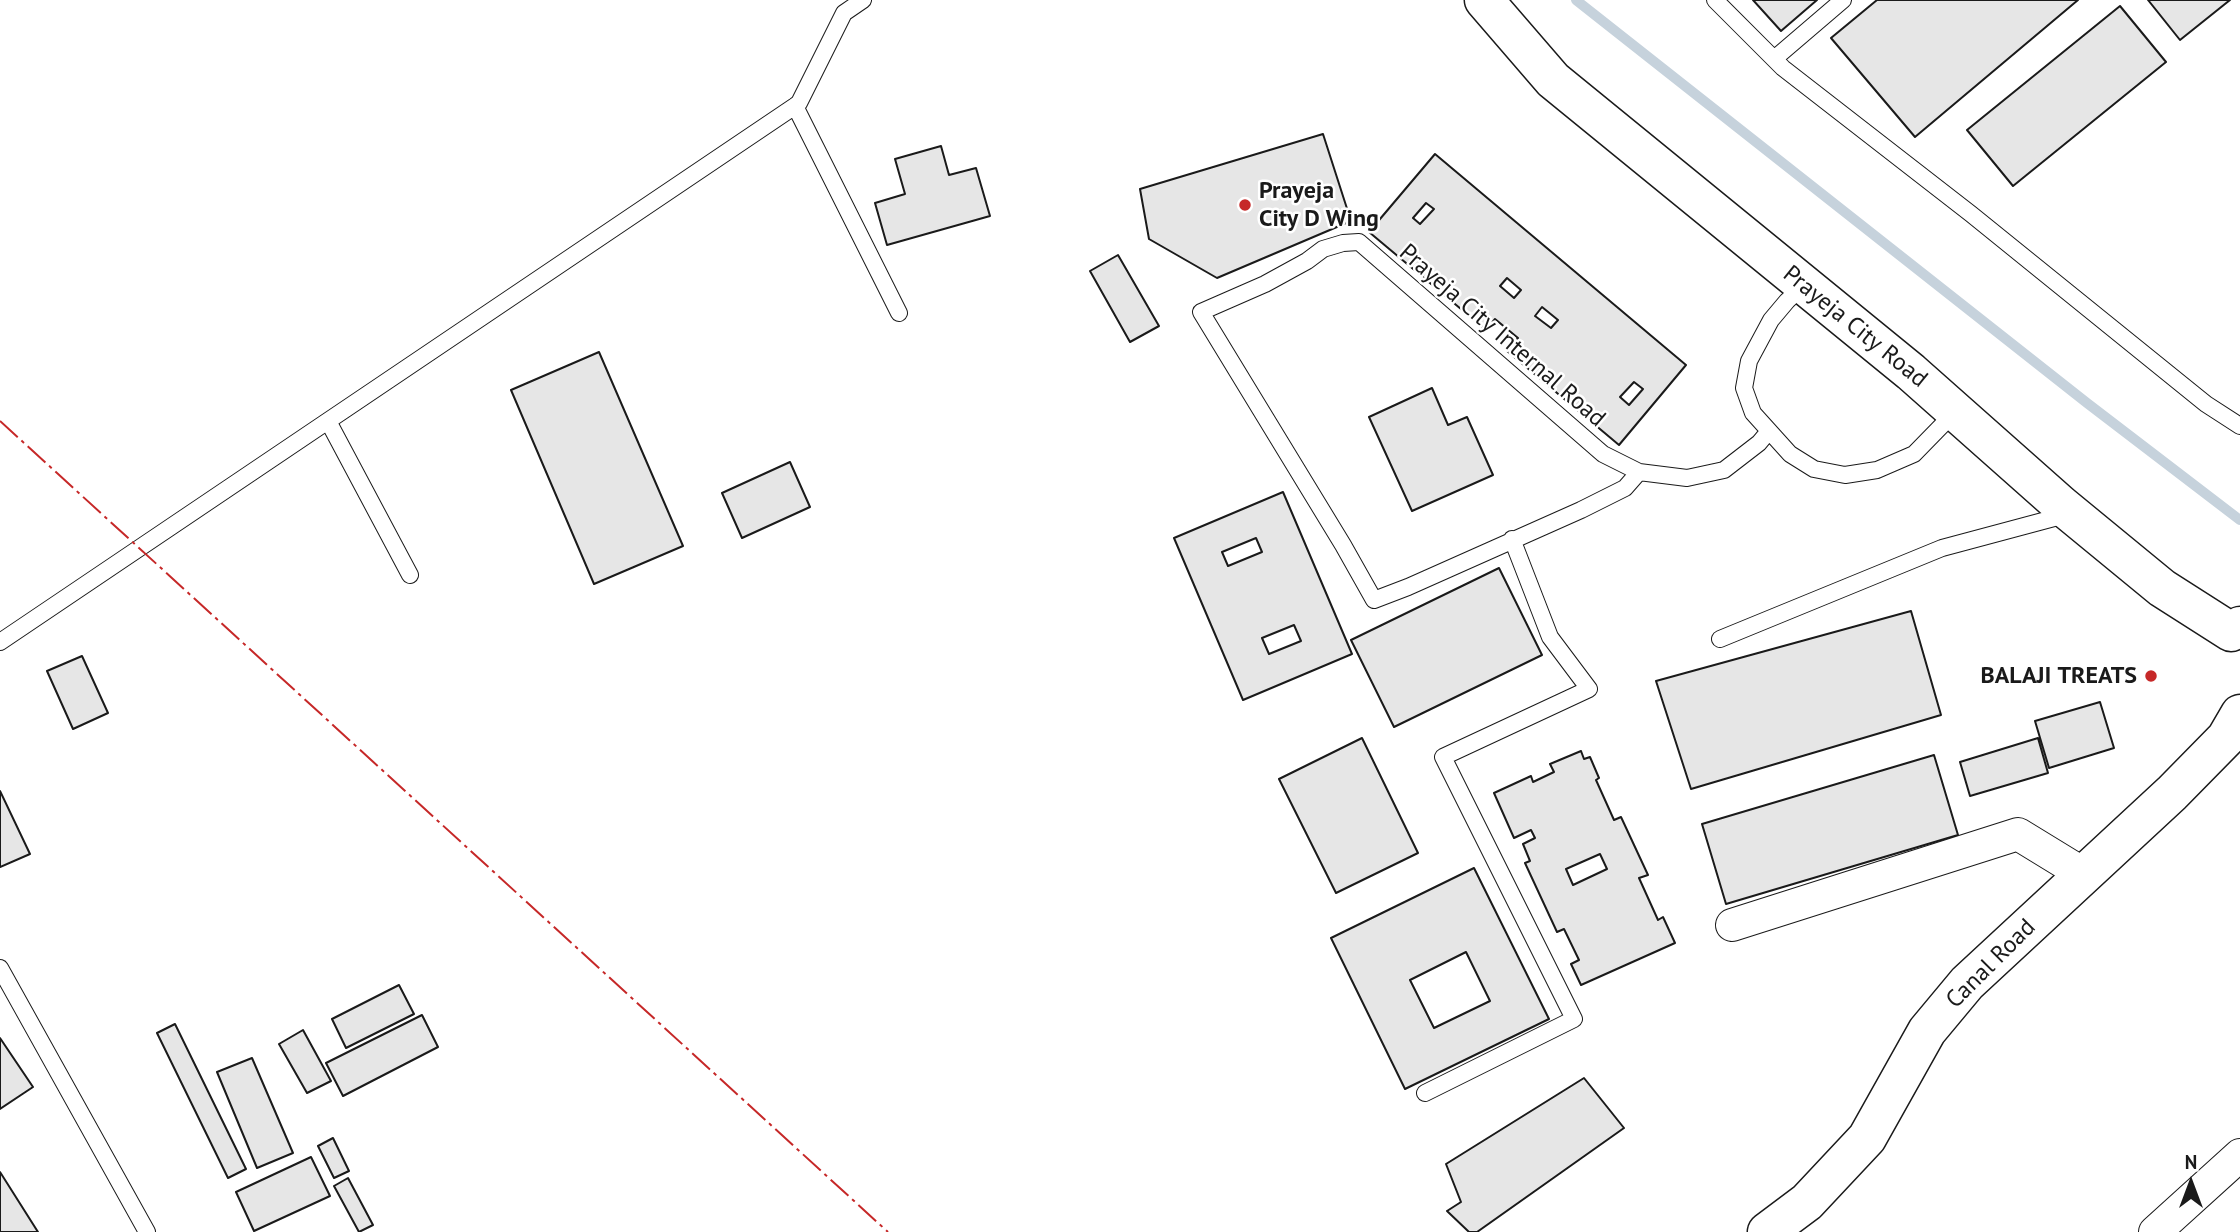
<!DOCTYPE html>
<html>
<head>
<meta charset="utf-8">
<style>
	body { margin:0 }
	#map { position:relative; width:2240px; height:1232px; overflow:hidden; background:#fff; font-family:"PT Sans",sans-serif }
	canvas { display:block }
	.north { position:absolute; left:2156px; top:1148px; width:70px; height:70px; -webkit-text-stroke:5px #fff; paint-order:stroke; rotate:0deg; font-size:19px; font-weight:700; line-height:28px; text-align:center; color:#1a1a1a }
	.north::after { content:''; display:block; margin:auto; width:24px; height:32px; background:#1a1a1a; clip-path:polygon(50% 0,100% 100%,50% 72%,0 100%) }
</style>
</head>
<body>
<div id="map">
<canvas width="2240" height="1232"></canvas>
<div class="north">N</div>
</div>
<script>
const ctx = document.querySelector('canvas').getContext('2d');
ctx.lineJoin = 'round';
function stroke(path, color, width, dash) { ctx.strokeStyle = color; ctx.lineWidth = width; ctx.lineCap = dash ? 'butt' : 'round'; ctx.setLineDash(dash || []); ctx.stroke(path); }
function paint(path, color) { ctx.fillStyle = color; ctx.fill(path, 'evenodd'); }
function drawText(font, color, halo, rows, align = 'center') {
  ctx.font = font + ' "PT Sans",sans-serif'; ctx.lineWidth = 5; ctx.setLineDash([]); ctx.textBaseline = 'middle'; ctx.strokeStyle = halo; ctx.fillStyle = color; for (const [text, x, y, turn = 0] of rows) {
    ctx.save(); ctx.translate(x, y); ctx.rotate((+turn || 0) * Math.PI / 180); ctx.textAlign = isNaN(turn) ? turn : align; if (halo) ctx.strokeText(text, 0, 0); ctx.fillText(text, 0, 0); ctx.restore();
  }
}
const stream = new Path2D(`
	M1576,0L2087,403L2240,520`);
const building = new Path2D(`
	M1753,0H1817L1781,31Z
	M1877,0H2078L1915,137L1831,38Z
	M2148,0H2230L2180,40Z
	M2120,6L2166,62L2013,186L1967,130Z
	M1323,134L1351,221L1217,278L1149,239L1140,189Z
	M941,146L949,175L976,168L990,216L887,245L875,203L905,194L895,159Z
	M1435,154L1686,365L1619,445L1507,351L1518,338L1495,319L1486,330L1369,232ZM1426,203L1434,209L1420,224L1413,218ZM1507,278L1521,290L1514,298L1500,286ZM1542,307L1558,320L1551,328L1535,316ZM1634,382L1643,389L1629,405L1620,397Z
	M1118,255L1159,326L1130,342L1090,271Z
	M599,352L683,546L594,584L511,390Z
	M1432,388L1448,425L1467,417L1493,475L1412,511L1369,417Z
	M790,462L810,507L742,538L722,493Z
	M1283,492L1352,654L1243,700L1174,538ZM1256,538L1262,552L1228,566L1222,552ZM1294,625L1301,641L1269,654L1262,638Z
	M1499,568L1542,655L1394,727L1351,640Z
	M1911,611L1941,715L1691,789L1656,681Z
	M82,656L108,713L73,729L47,671Z
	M2100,702L2114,748L2049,768L2035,721Z
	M1362,738L1418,853L1336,893L1279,779Z
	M2038,738L2048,773L1970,796L1960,762Z
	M1581,751L1584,759L1590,757L1599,778L1596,780L1614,820L1621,817L1648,875L1639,878L1658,920L1663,917L1675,943L1581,985L1571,964L1579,960L1564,929L1557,932L1525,863L1530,861L1523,844L1535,838L1531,830L1514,838L1494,793L1531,776L1533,782L1554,772L1550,764ZM1600,854L1607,869L1573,885L1566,869Z
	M1934,755L1958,835L1726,904L1702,824Z
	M0,791L30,854L0,867Z
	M1474,868L1549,1019L1405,1089L1331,938ZM1466,952L1490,1001L1434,1028L1410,980Z
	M399,985L414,1014L346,1048L332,1019Z
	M422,1015L438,1047L343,1096L326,1063Z
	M175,1024L246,1169L228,1178L157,1033Z
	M303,1030L331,1081L307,1093L279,1044Z
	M0,1038L33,1087L0,1109Z
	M252,1058L293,1153L257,1168L217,1072Z
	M1584,1078L1624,1128L1477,1232H1469L1447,1211L1461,1202L1446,1164Z
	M333,1138L349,1171L334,1178L318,1146Z
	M311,1157L330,1196L254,1231L236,1192Z
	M0,1172L38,1232H0Z
	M348,1178L373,1225L359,1232L334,1186Z`);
const service = new Path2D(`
	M1715,0L1783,68L1971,214L2206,404L2240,426
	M1774,59L1843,0
	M795,106L899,313
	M1804,285L1787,301L1771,320L1749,361L1744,388L1753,413L1790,454L1814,469L1845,475L1877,470L1914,454L1956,411
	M328,421L410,575
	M1639,472L1625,488L1581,510L1408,587L1374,600L1343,545L1201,312L1265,284L1307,261L1323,249L1343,243L1359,242L1603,454L1639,472L1687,478L1724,470L1759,443L1769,431
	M1720,639L1942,548L2069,514
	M0,642L795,106L799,103L844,13L863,0
	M0,968L147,1232
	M1425,1093L1574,1019L1443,757L1589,689L1550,637L1512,539`);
const minor = new Path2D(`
	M1732,925L2018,834L2085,875
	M2155,1232L2240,1155`);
const tertiary = new Path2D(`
	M1484,0L1553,80L1911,372L2061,505L2162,588L2231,632L2240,626
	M1767,1232L1807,1202L1867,1138L1927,1031L1967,983L2172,793L2226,738L2240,714`);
const power = new Path2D(`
	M0,421L888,1232`);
const markers = [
	[1245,205,7,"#c62828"],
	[2151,676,7,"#c62828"]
];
const poiNames = [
	["Prayeja",1259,191],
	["City D Wing",1259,219],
	["BALAJI TREATS",2137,676,"right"]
];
const streetNames = [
	["Prayeja City Road",1855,327,39],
	["Prayeja City Internal Road",1502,336,41],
	["Canal Road",1991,964,-45]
];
stroke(stream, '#c6d2dc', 10);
paint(building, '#e6e6e6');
stroke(building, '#1a1a1a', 2);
stroke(service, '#1a1a1a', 18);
stroke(minor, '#1a1a1a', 34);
stroke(tertiary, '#1a1a1a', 41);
stroke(service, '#fff', 16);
stroke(minor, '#fff', 32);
stroke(tertiary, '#fff', 38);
stroke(power, '#c62828', 2, [24, 5, 3.5, 5]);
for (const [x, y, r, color] of markers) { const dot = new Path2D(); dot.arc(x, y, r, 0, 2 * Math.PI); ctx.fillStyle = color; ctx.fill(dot); stroke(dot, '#fff', 2.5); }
drawText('bold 24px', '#1a1a1a', '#fff', poiNames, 'left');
drawText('24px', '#1a1a1a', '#fff', streetNames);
</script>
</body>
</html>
